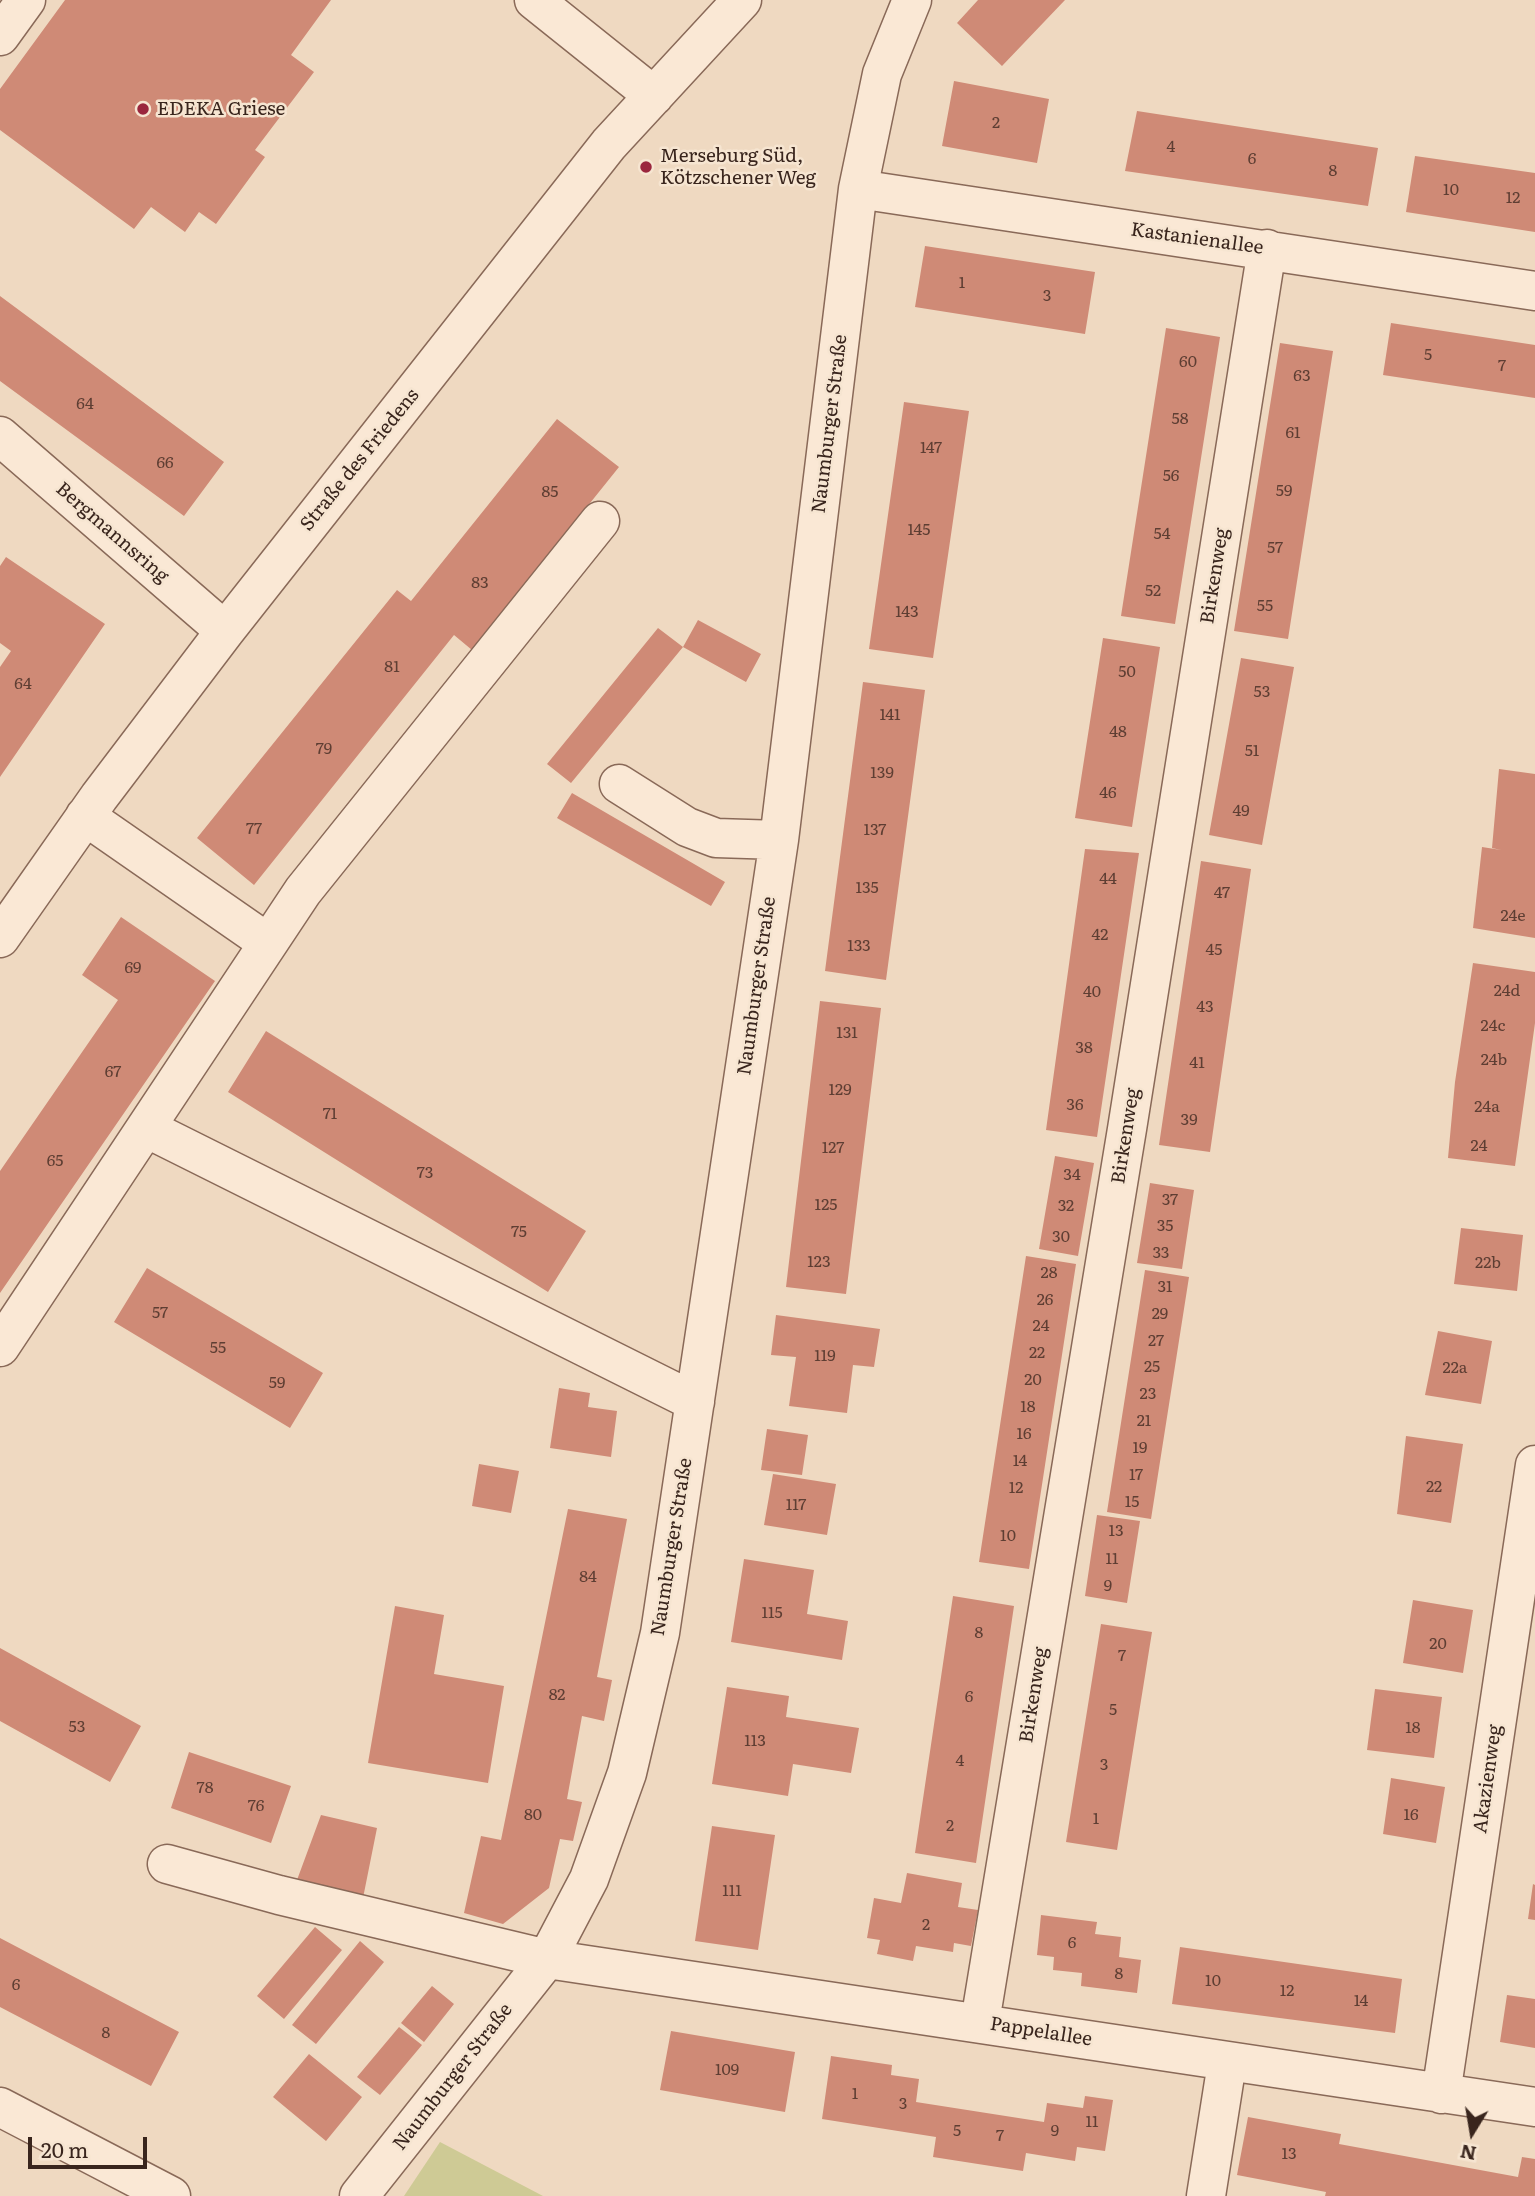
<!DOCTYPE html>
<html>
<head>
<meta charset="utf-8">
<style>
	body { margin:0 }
	#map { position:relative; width:1535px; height:2196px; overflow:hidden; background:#efd9c1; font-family:Literata,serif }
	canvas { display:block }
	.north { position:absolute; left:1437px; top:2098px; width:70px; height:70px; -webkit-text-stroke:5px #f6e5d1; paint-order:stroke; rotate:191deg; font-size:19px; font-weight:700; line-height:28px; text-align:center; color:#39251d }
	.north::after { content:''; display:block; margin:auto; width:24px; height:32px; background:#39251d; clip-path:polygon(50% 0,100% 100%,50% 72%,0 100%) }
	.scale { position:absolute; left:28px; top:2137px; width:119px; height:32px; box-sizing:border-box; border:4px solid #39251d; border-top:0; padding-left:9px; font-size:21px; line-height:24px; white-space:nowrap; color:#39251d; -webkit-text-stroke:5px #f6e5d1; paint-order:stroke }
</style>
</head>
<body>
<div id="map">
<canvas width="1535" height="2196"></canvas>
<div class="north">N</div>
<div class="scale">20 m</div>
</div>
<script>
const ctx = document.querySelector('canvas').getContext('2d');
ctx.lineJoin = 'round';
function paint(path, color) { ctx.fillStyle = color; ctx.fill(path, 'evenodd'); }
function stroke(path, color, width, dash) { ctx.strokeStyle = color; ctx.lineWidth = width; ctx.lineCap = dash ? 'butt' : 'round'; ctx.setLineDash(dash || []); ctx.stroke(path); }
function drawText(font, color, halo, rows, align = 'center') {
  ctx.font = font + ' Literata,serif'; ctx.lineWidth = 5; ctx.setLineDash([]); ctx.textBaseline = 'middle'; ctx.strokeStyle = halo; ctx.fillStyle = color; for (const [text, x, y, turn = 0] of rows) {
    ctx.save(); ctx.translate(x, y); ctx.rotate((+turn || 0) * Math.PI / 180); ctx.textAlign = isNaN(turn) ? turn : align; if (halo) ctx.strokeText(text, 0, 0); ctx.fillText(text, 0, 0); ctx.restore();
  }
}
const green = new Path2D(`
	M440,2142L543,2196H404Z`);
const building = new Path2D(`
	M65,0H331L291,55L314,72L255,150L265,157L216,224L199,212L185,232L151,207L134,229L0,130V89Z
	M978,0H1065L1002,66L957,23Z
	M954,81L1049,99L1037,163L942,146Z
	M1137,111L1378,148L1368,206L1125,171Z
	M1415,156L1535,173V232L1406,212Z
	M925,246L1095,272L1085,334L915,307Z
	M0,296L224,462L184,516L0,381Z
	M1391,323L1535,345V398L1383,375Z
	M1166,328L1220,337L1175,624L1121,616Z
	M1280,343L1333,351L1288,639L1234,631Z
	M904,402L969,411L933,658L869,649Z
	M557,419L619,467L472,650L454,635L254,885L197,838L397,590L411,601Z
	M6,557L105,624L0,777V667L11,651L0,643V566Z
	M698,620L761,654L746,682L683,647Z
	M658,628L683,647L571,783L547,764Z
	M1103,638L1160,647L1132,827L1075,818Z
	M1241,658L1294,667L1262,845L1209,835Z
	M863,682L925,690L886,980L825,971Z
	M1499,769L1535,774V938L1473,928L1482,847L1501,850L1492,848Z
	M572,793L725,882L711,906L557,818Z
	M1085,849L1139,853L1097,1137L1046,1130Z
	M1201,861L1251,869L1210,1152L1159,1145Z
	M121,917L215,981L0,1293V1171L118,1000L82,975Z
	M1473,963L1535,972V1023L1515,1166L1448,1158L1455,1082Z
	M820,1001L881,1008L846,1294L786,1287Z
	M266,1031L586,1231L548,1292L228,1092Z
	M1055,1156L1094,1163L1078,1256L1039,1249Z
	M1150,1183L1194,1190L1182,1269L1137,1263Z
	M1461,1228L1523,1235L1517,1291L1454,1284Z
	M1026,1256L1076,1264L1029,1569L979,1562Z
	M147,1268L323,1373L290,1428L114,1322Z
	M1145,1270L1189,1277L1151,1519L1107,1512Z
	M776,1315L880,1329L874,1367L853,1365L847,1413L789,1406L796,1357L771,1355Z
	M1438,1331L1492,1341L1481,1404L1425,1395Z
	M559,1388L590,1393L588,1407L617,1411L611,1457L550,1448Z
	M767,1429L808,1435L802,1475L761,1470Z
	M1406,1436L1463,1444L1451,1523L1397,1514Z
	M479,1464L519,1471L511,1513L472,1506Z
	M773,1474L836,1484L827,1535L764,1525Z
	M568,1509L627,1519L597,1677L612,1680L604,1721L582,1716L567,1799L582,1802L573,1841L560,1839L549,1888L503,1924L464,1913L481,1836L501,1840Z
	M1097,1515L1140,1521L1127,1603L1085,1596Z
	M744,1559L814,1570L807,1614L848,1621L842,1660L731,1642Z
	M953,1596L1014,1606L976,1863L915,1853Z
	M1413,1600L1473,1610L1463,1673L1403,1663Z
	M395,1606L444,1615L434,1674L504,1686L488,1783L368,1763Z
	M1101,1624L1152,1632L1117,1850L1066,1842Z
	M0,1648L141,1726L110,1782L0,1721Z
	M727,1687L789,1696L786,1717L859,1728L851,1773L793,1764L788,1796L712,1784Z
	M1375,1689L1442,1697L1434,1758L1367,1750Z
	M189,1752L291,1786L271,1843L171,1808Z
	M1391,1778L1445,1787L1436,1843L1383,1834Z
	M321,1815L377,1828L363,1898L297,1880Z
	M712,1826L775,1835L758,1950L695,1941Z
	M907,1873L962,1883L958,1907L978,1910L971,1946L954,1943L953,1952L916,1946L913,1961L877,1954L880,1940L867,1938L874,1898L901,1903Z
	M1533,1884L1535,1885V1920L1528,1919Z
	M1041,1915L1097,1922L1095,1934L1121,1937L1119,1957L1141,1960L1137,1993L1081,1986L1082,1973L1053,1970L1054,1957L1037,1955Z
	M315,1927L342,1950L284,2019L257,1996Z
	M0,1938L179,2032L151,2086L0,2007Z
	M360,1941L384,1962L316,2044L292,2025Z
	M1180,1947L1402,1979L1395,2033L1172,2004Z
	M432,1986L454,2004L424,2042L401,2023Z
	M1507,1995L1535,1999V2048L1500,2042Z
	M399,2027L422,2045L380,2095L357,2077Z
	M671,2031L795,2052L785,2112L660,2090Z
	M309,2054L362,2097L326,2141L273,2097Z
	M831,2056L892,2065L891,2075L919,2079L916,2102L1044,2122L1047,2103L1083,2108L1085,2096L1113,2100L1105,2151L1077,2147L1075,2161L1026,2153L1023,2171L933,2157L936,2137L822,2119Z
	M1248,2117L1341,2134L1339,2144L1518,2177L1522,2157L1535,2159V2196H1325L1326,2192L1237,2175Z`);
const minor = new Path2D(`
	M534,0L654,96
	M0,36L26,0
	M858,189L1535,291
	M0,436L225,631
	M619,784L687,827L716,838L779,840
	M85,816L268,943
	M0,938L99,797L225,631L609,144L742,0
	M146,1128L695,1402
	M0,1347L303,891L600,521
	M167,1864L279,1895L547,1959L1535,2107
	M980,2022L1127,1129L1267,249
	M1441,2094L1535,1465
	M0,2107L171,2196
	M359,2196L547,1959L589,1879L627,1773L660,1633L779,840L858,189L882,74L912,0
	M1206,2196L1227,2063`);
const markers = [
	[143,109,7,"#9a263d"],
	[646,167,7,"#9a263d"]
];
const numberNames = [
	["2",996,123],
	["4",1171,147],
	["6",1252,159],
	["8",1333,171],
	["10",1451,190],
	["12",1513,198],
	["1",962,283],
	["3",1047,296],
	["5",1428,355],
	["60",1188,362],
	["7",1502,366],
	["63",1302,376],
	["64",85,404],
	["58",1180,419],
	["61",1293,433],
	["147",931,448],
	["66",165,463],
	["56",1171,476],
	["59",1284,491],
	["85",550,492],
	["145",919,530],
	["54",1162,534],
	["57",1275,548],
	["83",480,583],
	["52",1153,591],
	["55",1265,606],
	["143",907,612],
	["81",392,667],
	["50",1127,672],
	["64",23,684],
	["53",1262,692],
	["141",890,715],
	["48",1118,732],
	["79",324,749],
	["51",1252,751],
	["139",882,773],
	["46",1108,793],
	["49",1241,811],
	["77",254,829],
	["137",875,830],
	["44",1108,879],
	["135",867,888],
	["47",1222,893],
	["24e",1513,916],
	["42",1100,935],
	["133",859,946],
	["45",1214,950],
	["69",133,968],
	["24d",1507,991],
	["40",1092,992],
	["43",1205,1007],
	["24c",1493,1026],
	["131",847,1033],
	["38",1084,1048],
	["24b",1494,1060],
	["41",1197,1063],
	["67",113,1072],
	["129",840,1090],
	["36",1075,1105],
	["24a",1487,1107],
	["71",330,1114],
	["39",1189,1120],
	["24",1479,1146],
	["127",833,1148],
	["65",55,1161],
	["73",425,1173],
	["34",1072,1175],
	["37",1170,1200],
	["125",826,1205],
	["32",1066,1206],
	["35",1165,1226],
	["75",519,1232],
	["30",1061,1237],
	["33",1161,1253],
	["123",819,1262],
	["22b",1488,1263],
	["28",1049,1273],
	["31",1165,1287],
	["26",1045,1300],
	["57",160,1313],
	["29",1160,1314],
	["24",1041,1326],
	["27",1156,1341],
	["55",218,1348],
	["22",1037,1353],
	["119",825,1356],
	["25",1152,1367],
	["22a",1455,1368],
	["20",1033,1380],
	["59",277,1383],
	["23",1148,1394],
	["18",1028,1407],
	["21",1144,1421],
	["16",1024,1434],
	["19",1140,1448],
	["14",1020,1461],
	["17",1136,1475],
	["22",1434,1487],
	["12",1016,1488],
	["15",1132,1502],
	["117",796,1505],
	["13",1116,1531],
	["10",1008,1536],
	["11",1112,1559],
	["84",588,1577],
	["9",1108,1586],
	["115",772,1613],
	["8",979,1633],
	["20",1438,1644],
	["7",1122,1656],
	["82",557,1695],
	["6",969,1697],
	["5",1113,1710],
	["53",77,1727],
	["18",1413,1728],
	["113",755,1741],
	["4",960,1761],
	["3",1104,1765],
	["78",205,1788],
	["76",256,1806],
	["80",533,1815],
	["16",1411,1815],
	["1",1096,1819],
	["2",950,1826],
	["111",732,1891],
	["2",926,1925],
	["6",1072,1943],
	["8",1119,1974],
	["10",1213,1981],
	["6",16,1985],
	["12",1287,1991],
	["14",1361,2001],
	["8",106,2033],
	["109",727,2070],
	["1",855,2094],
	["3",903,2104],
	["11",1092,2122],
	["5",957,2131],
	["9",1055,2131],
	["7",1000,2136],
	["13",1289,2154]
];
const poiNames = [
	["EDEKA Griese",157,109],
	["Merseburg Süd,",660,156],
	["Kötzschener Weg",660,178]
];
const streetNames = [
	["Kastanienallee",1197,239,8],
	["Naumburger Straße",830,424,-83],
	["Straße des Friedens",360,460,-51],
	["Bergmannsring",112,533,41],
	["Birkenweg",1215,576,-81],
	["Naumburger Straße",757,986,-82],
	["Birkenweg",1126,1136,-81],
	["Naumburger Straße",672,1547,-81],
	["Birkenweg",1034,1695,-81],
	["Akazienweg",1488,1779,-82],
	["Pappelallee",1041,2032,9],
	["Naumburger Straße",453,2077,-52]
];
paint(green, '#ceca95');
paint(building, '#cf8a76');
stroke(minor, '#896958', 41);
stroke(minor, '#fae8d5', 38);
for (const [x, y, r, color] of markers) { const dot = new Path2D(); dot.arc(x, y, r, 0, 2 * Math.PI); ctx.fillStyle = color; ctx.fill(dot); stroke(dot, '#f6e5d1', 2.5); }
drawText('16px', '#5e3e33', null, numberNames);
drawText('19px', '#39251d', '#f6e5d1', poiNames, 'left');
drawText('19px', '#39251d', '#f6e5d1', streetNames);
</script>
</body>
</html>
